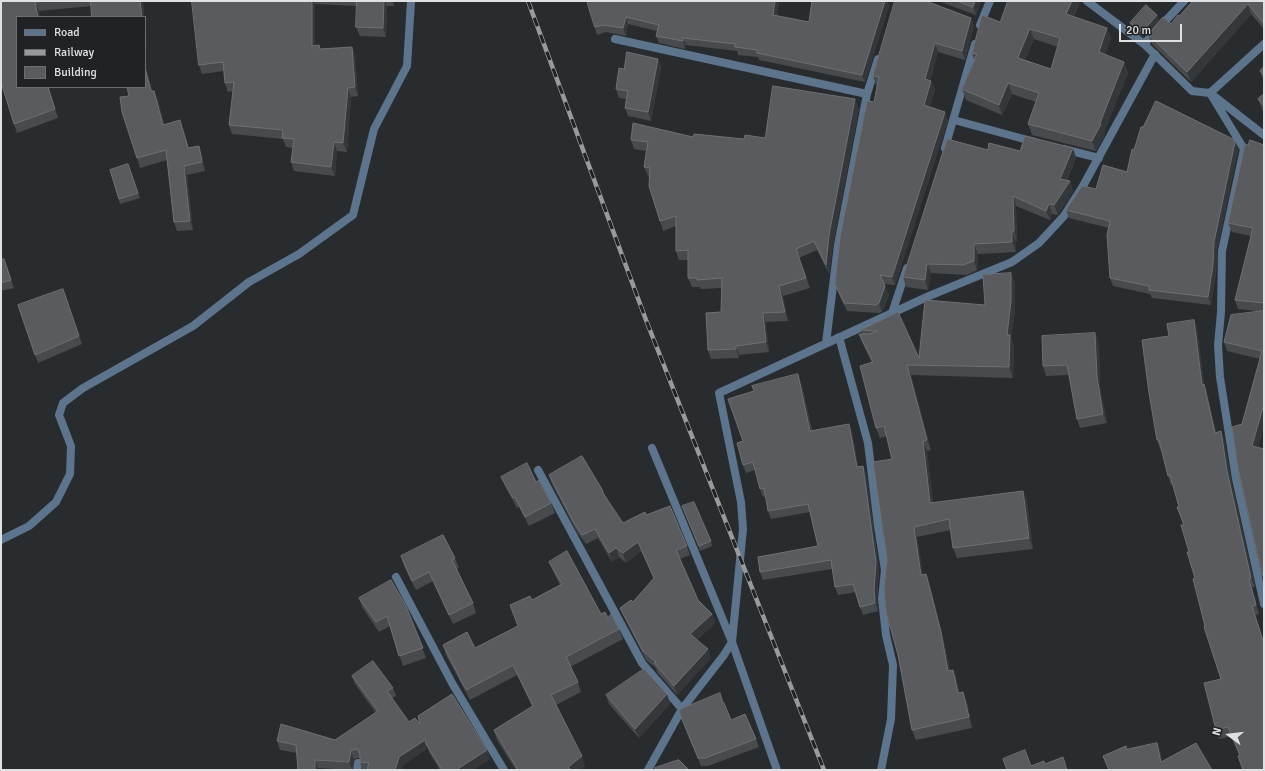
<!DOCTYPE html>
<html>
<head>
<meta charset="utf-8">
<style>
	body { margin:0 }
	#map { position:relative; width:1265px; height:771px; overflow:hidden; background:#292c2f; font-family:Signika,sans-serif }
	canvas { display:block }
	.frame { position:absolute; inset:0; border:2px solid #e0e1e3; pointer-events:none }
	.legend { position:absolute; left:16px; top:16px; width:130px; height:72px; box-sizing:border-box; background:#202225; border:1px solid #6d6e71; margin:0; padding:5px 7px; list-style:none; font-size:12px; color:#e0e1e3 }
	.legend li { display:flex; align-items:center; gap:8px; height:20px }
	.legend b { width:20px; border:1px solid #6d6e71 }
	.north { position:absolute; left:1209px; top:715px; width:40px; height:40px; -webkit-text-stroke:3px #202225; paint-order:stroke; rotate:285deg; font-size:11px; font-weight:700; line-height:16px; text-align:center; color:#e0e1e3 }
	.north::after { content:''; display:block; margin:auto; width:14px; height:18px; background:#e0e1e3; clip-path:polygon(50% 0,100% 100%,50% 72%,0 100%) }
	.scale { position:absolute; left:1119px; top:24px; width:63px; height:18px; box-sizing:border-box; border:2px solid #e0e1e3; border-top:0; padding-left:5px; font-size:12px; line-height:14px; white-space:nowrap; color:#e0e1e3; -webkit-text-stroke:3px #202225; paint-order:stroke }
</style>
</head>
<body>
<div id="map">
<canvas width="1265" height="771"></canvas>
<div class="frame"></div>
<ul class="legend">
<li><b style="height:5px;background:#5d748d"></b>Road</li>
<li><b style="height:5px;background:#989a9c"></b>Railway</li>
<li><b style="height:11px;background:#595b5e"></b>Building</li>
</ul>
<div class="north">N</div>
<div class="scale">20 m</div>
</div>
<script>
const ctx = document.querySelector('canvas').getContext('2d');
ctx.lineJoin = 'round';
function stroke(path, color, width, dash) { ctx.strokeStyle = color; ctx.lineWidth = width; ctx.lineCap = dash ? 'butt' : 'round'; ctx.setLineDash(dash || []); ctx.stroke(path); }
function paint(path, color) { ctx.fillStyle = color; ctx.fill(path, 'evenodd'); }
const minor = new Path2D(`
	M1087,1L1144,44L1192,91L1210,93L1264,135
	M980,25L990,1
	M615,39L867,94
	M1144,44L1184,1
	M1264,44L1210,93L1244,149L1222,251L1221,312L1218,345L1220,377L1236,479L1264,604
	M954,120L1035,142
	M945,148L975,44
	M1063,149L1099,158
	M892,313L907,268
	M839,337L868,443L878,526L885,570L882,599L886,635L893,665L891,719L881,770
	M826,343L838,245L867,94L878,59
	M652,448L732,642L777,770
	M538,470L642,663L682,709
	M1,540L29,526L56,502L70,474L71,446L59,415L63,403L83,388L193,326L249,282L299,254L353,215L374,129L407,66L411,1
	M396,577L452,683L504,770
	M357,770L358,763
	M648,770L682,709L724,655L732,642L743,529L741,502L719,393L929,296L1012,262L1039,243L1064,216L1083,186L1155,54`);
const rail = new Path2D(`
	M528,1L646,320L824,770`);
const wall = new Path2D(`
	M1,1H143L144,17H92L91,6L39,11L40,17H17L48,87L58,118L17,133L14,124Z
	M192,1H394V6H387L386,37L360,36L356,27L357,6L315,4V45H319L321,49L352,47L355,55L358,96L351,97L347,152L337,151L335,176L294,171L291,162L293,148L286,147L283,139L232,134L229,125L233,91L228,92L225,83L224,71L202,74L199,65Z
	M587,1H779L777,16L809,22L812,1H887L889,6L865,82L759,60L758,57L738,55L737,51L686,45L685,49L659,43L656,36L657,31L628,24L626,36L606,32L597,35Z
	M938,1H981L976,15Z
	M1080,1L1074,17L1111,38L1105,55L1124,62L1128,73L1104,132L1105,134L1096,151L1032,135L1028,124L1036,102L1012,94L1002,115L966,100L962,89L974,60L972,53L1000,22ZM1034,39L1058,47L1051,69L1025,60Z
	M1264,1V29L1251,14L1191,82L1152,44L1148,34L1171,24L1179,16Z
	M1157,15L1159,20L1143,37L1132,28L1130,23Z
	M971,18L974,26L965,60L938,52L930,81H931L935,90L929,107L948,120L895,285L884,284L889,295L882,312L879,313L847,311L838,292L835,284L874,102L877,85H876L873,76Z
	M658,59L661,67L651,121L628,116L625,108L626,99L619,98L616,89L624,69Z
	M145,64L152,91L158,100L164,124L183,129L189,148L202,155L205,171L187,175L193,230L177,231L174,222L167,160L140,168L137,158L129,96L145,87Z
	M1264,67V82L1260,71Z
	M1264,94V112L1262,109L1258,99Z
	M859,108L833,244L829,274L817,250L799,258L810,288L783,296L788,321L766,322L769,352L739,355V358L711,359L708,350L721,312L722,288L701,289L700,287H692L688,278V260H679L676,251V226L663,231L660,221L649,177L648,176L644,167L646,151L634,149L631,140L693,137L744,139L765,138Z
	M1235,142L1238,150L1217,250L1216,273L1211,305L1152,298L1150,294L1113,286L1110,278L1109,228L1069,218L1066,210L1096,189L1127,172L1134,150Z
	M1248,145H1264V425L1258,447L1264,449V581L1262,575L1242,424L1260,359L1227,351L1224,342L1258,311L1238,309L1235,300L1251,236L1232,232L1228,223Z
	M988,150L1020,151L1076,158L1067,180L1070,181L1073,191L1058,215L1052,214L1050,220L1016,206L1017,241H1016V252L978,254L977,270L967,275L931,273L928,290L906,287L903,277Z
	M128,164L140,198L120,204L110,170Z
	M1,260L7,267L14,288L1,291Z
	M1015,283V311L1011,338L1014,346L1013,378L911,375L931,450L927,451L933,503L1023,491L1027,501L1033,549L957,558L953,548L951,530L917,537L923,575L926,574L930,585L944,643L950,670H953L957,680L959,693L963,692L967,702L972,728L916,740L912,730L887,559L892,459L887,436L880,438L876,428L872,363L863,344L859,334H862L861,330L898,312L919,358L985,305Z
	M63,289L82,344L38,363L18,305Z
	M1194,320L1197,329L1204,384L1207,393L1216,432L1221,431L1224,440L1231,480L1255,587H1252L1259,614L1255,615L1264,642V770L1239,755L1231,736L1219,739L1216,730L1221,679L1205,626L1195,578L1189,552L1184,525L1179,507L1173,484L1171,485L1168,476L1161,449H1160L1157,440L1169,336Z
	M1099,343L1100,387L1107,423L1080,428L1077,419L1069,375L1046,376L1043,366Z
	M801,382L812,430L852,432L858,466H863L866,474L879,570L877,599L878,611L863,615L860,607L856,592L838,595L835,587L832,569L763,580L760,572L818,546L810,512L771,519L768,511L766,496L763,497L760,489L755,470L746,473L743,465V441Z
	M549,475L603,491L605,495L623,523L646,515L687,546L690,555L680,559L698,600L712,614L715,623L697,640L711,658L677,695L657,672L656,668L646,660L624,617L620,608L633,602L654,579L641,551L626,563L619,557L612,562L598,538L586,544L577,532L552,484Z
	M501,477L551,503L555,513L529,526L519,507L517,508L505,486Z
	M682,506L711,541L712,546L700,551Z
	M401,556L455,558L459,568L457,569L473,603L476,613L453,624L433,581L416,590L404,566Z
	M549,562L601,614L608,618L619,629L623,639L570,667L578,682L581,692L556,705L585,766L580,770H516L497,740L494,730L532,706L517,675L470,700L446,655L443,645L475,648L518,626L510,605L532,600L560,585L553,571Z
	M359,598L406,606L426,658L403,666L390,626L379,632L362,607Z
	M352,676L393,688L396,696L392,698L409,722L420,724L487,750L490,759L472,770H440L429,752L428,748L402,766L401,770H362L360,762V758H358L354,759L352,770L318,768V770H298L297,753L280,750L277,741L335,740L376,713L355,684Z
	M667,694L670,704L639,738L609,704L606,695Z
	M723,703L731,720L756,739L759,747L708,766H701L679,712Z`);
const shadedWall = new Path2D(`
	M140,1H143V2L144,17H142Z
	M312,1H314L315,4V54L312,46Z
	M384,1H385L387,6L386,37L383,28Z
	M392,1H394V6Z
	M775,1H779L776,22L773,15Z
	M885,1H887L889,6L865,82L862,75Z
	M975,1H981L976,15L973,7Z
	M1072,1H1080L1070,25L1066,14Z
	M35,2L39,11L40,17H38Z
	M1248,4L1251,14L1191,82L1187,72Z
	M1157,15L1159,20L1143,37L1142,32Z
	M626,17L628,24L626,36L623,28Z
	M971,18L974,26L965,60L962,51Z
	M145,27L147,48L145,44Z
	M1107,28L1111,38L1103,63L1099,52Z
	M1030,29L1034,39L1022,68L1018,58Z
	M683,38L686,45L685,49L683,41Z
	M935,43L938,52L928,88L925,79Z
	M352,47L355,55L358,96L355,87Z
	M658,59L661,67L651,121L648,112Z
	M1124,62L1128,73L1104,132L1105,134L1096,151L1092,141L1100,123Z
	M145,64L154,101L151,91L145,68Z
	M931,81L935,90L927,114L924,105Z
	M1008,83L1012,94L1002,115L999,105Z
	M348,88L351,97L347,152L343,143Z
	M154,91L158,100L166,134L163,125Z
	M855,99L859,108L833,244L829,274L826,265L829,235Z
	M945,112L948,120L895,285L892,277Z
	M180,120L183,129L191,158L188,148Z
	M334,142L337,151L335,176L331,167Z
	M1235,142L1238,150L1217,250L1216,273L1211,305L1208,297L1214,242Z
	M199,146L202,155L205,171L202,162Z
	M1073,148L1076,158L1063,188L1060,179Z
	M184,166L187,175L193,230L190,221Z
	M1070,181L1073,191L1058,215L1054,205Z
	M1013,196L1016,206L1017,241L1014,231Z
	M1049,204L1052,214L1050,220L1046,211Z
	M1012,231L1016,241V252L1012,242Z
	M974,244L978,254L977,270L974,261Z
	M927,264L931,273L928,290L925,280Z
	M1011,273L1015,283V311L1011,338L1014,346L1013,378L1009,367L1007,335Z
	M779,286L783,296L788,321L785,312Z
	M885,286L889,295L882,312L879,303Z
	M763,313L766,322L769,352L766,342Z
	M1194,320L1197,329L1205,393L1202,385Z
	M1095,333L1099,343L1100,387L1107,423L1103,414L1097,377Z
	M736,346L739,355V358L736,349Z
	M907,365L911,375L931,450L927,440Z
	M798,374L801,382L813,439L810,431Z
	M1204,384L1207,393L1218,441L1215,433Z
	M1264,404V425L1256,455L1252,446Z
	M849,424L852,432L860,475L857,467Z
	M1221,431L1224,440L1231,480L1255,587L1251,578L1227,471Z
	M923,441L927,451L934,514L930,503Z
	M863,466L866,474L879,570L877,599L878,611L875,603Z
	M1023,491L1027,501L1033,549L1029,538Z
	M914,527L917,537L925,586L921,575Z
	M638,542L641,551L626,563L623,553Z
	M616,548L619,557L612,562L609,553Z
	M926,574L930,585L944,643L952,681L948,671Z
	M1249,579L1252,587L1259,614L1256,605Z
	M712,614L715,623L693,644L690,634Z
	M708,649L711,658L677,695L674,686Z
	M953,670L957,680L962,703L958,693Z
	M963,692L967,702L972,728L969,717Z
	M667,694L670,704L639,738L635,729Z
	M425,740L428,748L402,766L401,770H395L399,757Z
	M1157,743L1161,753L1164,770L1161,762Z
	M487,750L490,759L472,770H456Z
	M351,751L354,759L352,770L349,762Z
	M582,756L585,766L580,770H570L568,767Z
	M315,760L318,768V770H315Z`);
const building = new Path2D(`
	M1,1H45L35,2L38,17H17V87H48L55,109L14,124L1,82Z
	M91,1H140L142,17H92Z
	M192,1H312V46L319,45L320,49L352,47L355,87L348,88L343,143L334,142L331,167L291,162L294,139L282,138L283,130L229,125L234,82L225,83L223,62L199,65Z
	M357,1H384L383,28L356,27Z
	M587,1H775L773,15L809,22L812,1H885L862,75L757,53V50L735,47V44L683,38V41L656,36L659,25L626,17L623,28L603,25L595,27Z
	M895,1H926L971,18L962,51L935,43L925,79L931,81L924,105L945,112L892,277L880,275L885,286L879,303L876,305L844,303L835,284L840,237L867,101L874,102L879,77L873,76Z
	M958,1H975L973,7Z
	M1008,1H1072L1066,14L1107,28L1099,52L1124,62L1100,123L1101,124L1092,141L1028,124L1039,93L1008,83L999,105L962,89L977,54L972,53L982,15L1000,22ZM1030,29L1060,38L1051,69L1018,58Z
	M1193,1H1264V24L1248,4L1187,72L1148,34L1163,17L1171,24L1178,15L1179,16Z
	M1146,5L1157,15L1142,32L1130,23Z
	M627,52L658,59L648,112L625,108L628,91L616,89L619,68L624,69Z
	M1264,67V76L1260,71Z
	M145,68L151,91H154L163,125L180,120L188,148L199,146L202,162L184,166L190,221L174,222L166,150L137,158L122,112L120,97L129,96L127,87H145Z
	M773,86L855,99L829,235L826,265L814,241L796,249L806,278L779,286L785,312L763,313L766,342L736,346V349L708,350L706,313L721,312L722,278L697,280V278H688V250L676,251V216L660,221L649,186L650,168L644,167L648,142L631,140L633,123L693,137L694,134L744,139L745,135L765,138Z
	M1264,94V106L1258,99Z
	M1156,101L1233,139L1235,142L1214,242L1213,265L1208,297L1149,290V286L1110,278L1107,235L1110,221L1066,210L1082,186L1096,189L1103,165L1127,172L1132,149L1134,150L1141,127H1143Z
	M1025,136L1073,148L1060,179L1070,181L1054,205L1049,204L1046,211L1013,196L1014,231H1012V242L974,244V261L963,265L927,264L925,280L903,277L947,139L988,150L989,143L1020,151Z
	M1250,140L1264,145V303L1235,300L1253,228L1228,223L1245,144L1248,145Z
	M128,164L138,193L119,199L110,170Z
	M4,259L11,280L1,283V260Z
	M1011,273V301L1007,335H1010L1009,367L907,365L927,440L923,441L930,503L1023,491L1029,538L953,548L949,519L914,527L921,575L926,574L941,632L948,671L953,670L958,693L963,692L969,717L912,730L898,655L886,612L884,589L887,559L873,462L892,459L884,426L876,428L860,366L873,362L859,334H870L877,331L861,330L898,312L919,358L925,300L985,305L983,275Z
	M63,289L79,336L35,355L18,305Z
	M1264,311V404L1252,446L1264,449V575H1262L1238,469L1232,427L1242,424L1262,351L1224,342L1231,315Z
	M1194,320L1202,385L1204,384L1215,433L1221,431L1227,471L1251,578L1249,579L1256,605L1252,606L1264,644V770H1243L1238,756L1240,755L1228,727L1216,730L1204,683L1221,679L1204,627L1205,626L1193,579L1195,578L1187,552H1189L1181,525H1184L1177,507H1179L1170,475L1168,476L1159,440H1157L1149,393L1142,340L1169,336L1167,324Z
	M1095,333L1097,377L1103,414L1077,419L1067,365L1043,366L1042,336Z
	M798,374L810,431L849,424L857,467L863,466L876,562L874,590L875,603L860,607L853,584L835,587L831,560L760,572L758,557L818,546L808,504L768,511L764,488L760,489L753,462L743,465L737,443L743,441L728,399L754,391L752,386Z
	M582,456L603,491L602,492L623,523L645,512L646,515L670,506L687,546L676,550L698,600L712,614L690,634L708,649L674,686L654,663L656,662L643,651L620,608L631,600L633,602L654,578L638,542L623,553L616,548L609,553L595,529L582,535L574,523L549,475Z
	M527,463L536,482L539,480L551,503L525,517L515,497L513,498L501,477Z
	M694,502L711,541L699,546L682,506Z
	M443,535L455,558L452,560L473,603L449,615L429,572L412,581L401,556Z
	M567,551L601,614L605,612L608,618L611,614L619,629L566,657L578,682L551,695L582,756L568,767L571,770H518L494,730L533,706L513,665L466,690L443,645L467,632L475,648L518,626L510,605L530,596L532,600L562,584L549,562Z
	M391,580L406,606L423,648L399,656L387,616L376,622L359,598Z
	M373,661L393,688L387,691L409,722L415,718L420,724L418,716L452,694L487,750L456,770H442L426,744L425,740L399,757L395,770H367L369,763L360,762V755L358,750L355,749L351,751L349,762L315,760V770H298L296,745L277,741L281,724L335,740L378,711L352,676Z
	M644,669L667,694L635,729L606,695Z
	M720,693L723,703H724L731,720L745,714L756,739L705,758H698L679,712L681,709Z
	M1157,743L1161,762L1196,743L1212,770H1109L1103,756L1126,746L1127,749Z
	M1025,750L1031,766L1044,761L1045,764L1063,757L1067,770H1007L1003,759Z
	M679,760L689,770H656L655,768Z`);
stroke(minor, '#5d748d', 8);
stroke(rail, '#989a9c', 4.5);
stroke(rail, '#202225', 3, [9]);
paint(wall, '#484b4e');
paint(shadedWall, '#35383b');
paint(building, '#595b5e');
stroke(building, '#6e7073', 1);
</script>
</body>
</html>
